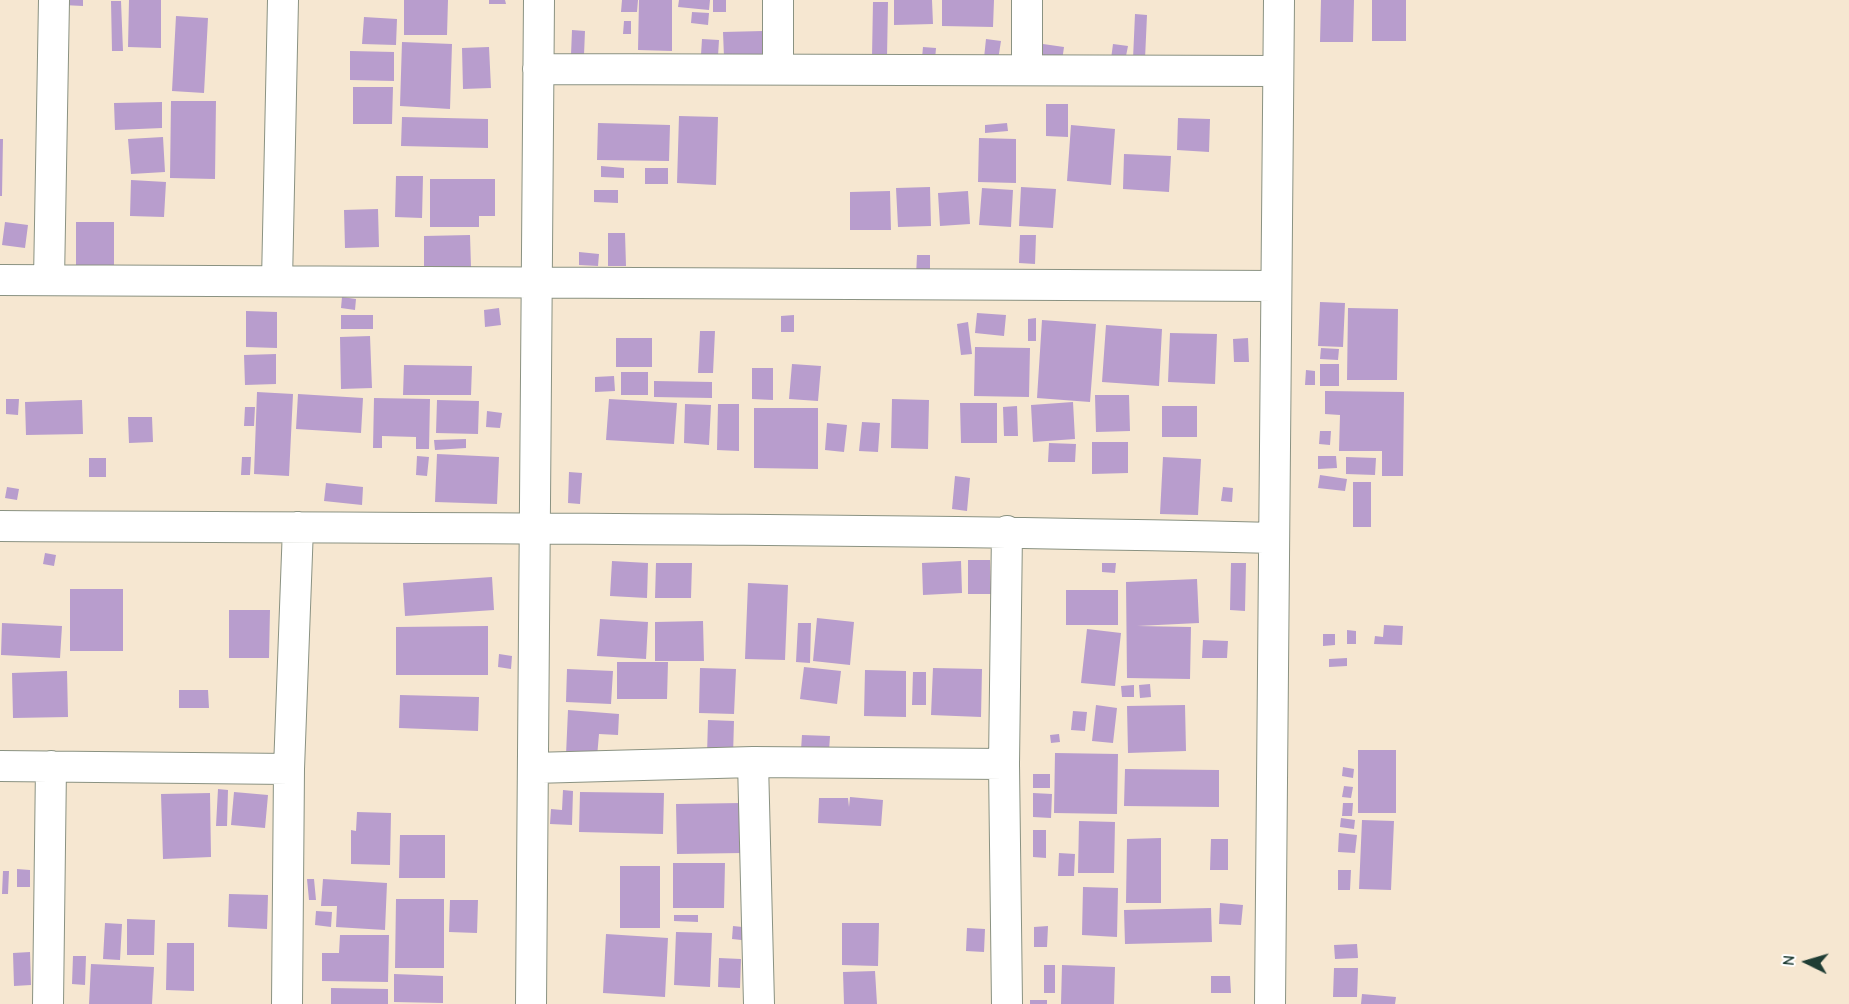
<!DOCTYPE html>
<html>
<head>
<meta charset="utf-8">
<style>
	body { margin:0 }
	#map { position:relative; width:1849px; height:1004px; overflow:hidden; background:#f6e7d1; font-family:"Comic Neue",sans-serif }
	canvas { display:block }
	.north { position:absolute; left:1777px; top:932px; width:60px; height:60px; -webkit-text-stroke:4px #fff; paint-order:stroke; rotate:275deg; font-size:16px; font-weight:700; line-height:24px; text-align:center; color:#1f3d34 }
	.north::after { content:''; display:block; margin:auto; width:21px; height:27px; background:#1f3d34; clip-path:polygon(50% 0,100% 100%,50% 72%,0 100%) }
</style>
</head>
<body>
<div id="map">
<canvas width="1849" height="1004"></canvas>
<div class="north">N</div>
</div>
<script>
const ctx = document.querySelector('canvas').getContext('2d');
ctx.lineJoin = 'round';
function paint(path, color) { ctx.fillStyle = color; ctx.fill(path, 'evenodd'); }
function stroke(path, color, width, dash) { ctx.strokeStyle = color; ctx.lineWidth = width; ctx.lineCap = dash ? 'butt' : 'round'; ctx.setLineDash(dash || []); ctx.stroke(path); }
const building = new Path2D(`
	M64,0H83V6L63,5Z
	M129,0H161V48L128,47Z
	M404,0H448L447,35H404Z
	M489,0H505L506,4H489Z
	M622,0H638L637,12H621Z
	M639,0H672V51L638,50Z
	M679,0H710L709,10L678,7Z
	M713,0H726V12H713Z
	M894,0H932L933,24L894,25Z
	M942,0H994L993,27L942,26Z
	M1321,0H1354L1353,42H1320Z
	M1372,0H1406V41H1372Z
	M111,1H121L123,51H112Z
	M873,2H888L887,57H872Z
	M692,12L709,13L708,25L691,23Z
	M1135,14L1147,15L1145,59H1133Z
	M176,16L208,18L204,93L172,91Z
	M364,17L397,19L396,45L362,44Z
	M624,21H631V34H623Z
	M572,30L585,31L584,55H571Z
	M763,31L764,57H724L723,32Z
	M702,39L719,40L718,56L701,55Z
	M986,39L1001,41L998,60L984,58Z
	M402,42L452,44L450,109L400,106Z
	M1043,44L1064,47L1062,61L1041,59Z
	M1113,44L1128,46L1125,61L1111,59Z
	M489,47L491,88L463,89L462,48Z
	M923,47L936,48L935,60L922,58Z
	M350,51L394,52V81L350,80Z
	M353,87H393L392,124H353Z
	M171,101H216L215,179L170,178Z
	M162,102V128L115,130L114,103Z
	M1046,104H1068V137L1046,136Z
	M679,116L718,117L716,185L677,183Z
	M402,117L488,119V148L401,146Z
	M1178,118L1210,119L1209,152L1177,150Z
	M598,123L670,125L669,161L597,160Z
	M1007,123L1008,131L985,133V125Z
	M1071,125L1115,129L1111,185L1067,181Z
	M163,137L165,172L131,174L128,139Z
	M979,138L1016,139V183L978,182Z
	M0,139H3L2,196H0Z
	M1124,154L1171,156L1169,192L1123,189Z
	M601,166L624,168V178L601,177Z
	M645,168H668V184H645Z
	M396,176H423L422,218L395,217Z
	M430,179H495V216H479V227H430Z
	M131,180L166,182L164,217L130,216Z
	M930,187L931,226L898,227L896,188Z
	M1021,187L1056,189L1053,228L1019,226Z
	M982,188L1013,190L1011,227L979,225Z
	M594,190H618V203L594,202Z
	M890,191L891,230H850V192Z
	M968,191L970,224L940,226L938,193Z
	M378,209L379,247L345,248L344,210Z
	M5,222L28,225L25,248L2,245Z
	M76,222H114V265H76Z
	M608,233H625L626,266H608Z
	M470,235L471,267L424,268V236Z
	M1020,235H1036L1035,264L1019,263Z
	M579,252L599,254L598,266L579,265Z
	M917,255H930V277L916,276Z
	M342,297L356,299L355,310L341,308Z
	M1320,302L1345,303L1343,347L1318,346Z
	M499,308L501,325L485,327L484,310Z
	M1348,308L1398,309L1397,380H1347Z
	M246,311L277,312V348L246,347Z
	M977,313L1006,315L1004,336L975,333Z
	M341,315H373V329H341Z
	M794,315V332H781V316Z
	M1036,318V341H1028V319Z
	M1042,320L1096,324L1090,402L1037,398Z
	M968,322L972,354L961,355L957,324Z
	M1106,325L1162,329L1159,386L1102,382Z
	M700,331H715L713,373H698Z
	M1170,333L1217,334L1215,384L1168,382Z
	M370,336L372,388L341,389L340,337Z
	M616,338H652V367H616Z
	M1248,338L1249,362H1234L1233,339Z
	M975,347L1030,348L1029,397L974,396Z
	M1321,348L1339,349L1338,360L1320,359Z
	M276,354V384L245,385L244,355Z
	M792,364L821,366L818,401L789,399Z
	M1320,364H1339V386H1320Z
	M404,365L472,366L471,395H403Z
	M752,368H773V400L752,399Z
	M1306,370L1315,371V385H1305Z
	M621,372H648V395H621Z
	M614,376L615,391L595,392V377Z
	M654,381L712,382V398L654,397Z
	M1325,391L1404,392L1403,476H1382V451H1339L1340,415L1325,414Z
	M257,392L293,394L289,476L254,474Z
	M298,394L363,398L361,433L296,429Z
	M1095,395H1129L1130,431L1096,432Z
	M374,398L430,399L429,449H416V437L382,436V448H373Z
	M6,399H19L18,415L6,414Z
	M609,399L677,403L674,444L606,440Z
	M892,399L929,400L928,449L891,448Z
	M82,400L83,434L26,435L25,402Z
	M437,400L479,401L478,434L436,433Z
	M1073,402L1075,439L1033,442L1031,405Z
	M960,403H997V443H961Z
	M685,404L711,405L709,445L684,443Z
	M718,404H739V451L717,450Z
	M1017,406L1018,436H1004L1003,407Z
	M1162,406H1197V437H1162Z
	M245,407H255L254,426H244Z
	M754,408H818V469L754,468Z
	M487,411L502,413L500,428L486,427Z
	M128,417H152L153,442L129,443Z
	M862,422L880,423L878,452L859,451Z
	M827,423L847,425L844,452L825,450Z
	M1320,431H1331L1330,445L1319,444Z
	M466,439V448L435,450L434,440Z
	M1092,442H1128V473L1092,474Z
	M1049,443L1076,444L1075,462H1048Z
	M437,454L499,457L497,504L435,502Z
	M417,456L429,457L427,476L416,475Z
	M1318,456H1336L1337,468L1318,469Z
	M242,457H251L250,475H241Z
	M1163,457L1201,459L1198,515L1160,514Z
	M1346,457L1376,458L1375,475L1346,474Z
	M89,458H106V477H89Z
	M569,472L582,473L580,504L568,503Z
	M1320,475L1347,479L1345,491L1318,488Z
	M955,476L970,478L967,511L952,509Z
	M1353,482H1371V527H1353Z
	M326,483L363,487L362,505L324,501Z
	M7,487L19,489L17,500L5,498Z
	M1223,487L1233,488L1232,502L1221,501Z
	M45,553L56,555L54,566L43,564Z
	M968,560H990L991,594H968Z
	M612,561L648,563L647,598L610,596Z
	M961,561L962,593L923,595L922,563Z
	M656,563H692L691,598H655Z
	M1102,563H1116L1115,573L1102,572Z
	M1231,563H1246L1245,611L1230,610Z
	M492,577L494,610L405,616L403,583Z
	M1197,579L1199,623L1137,626L1191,627L1190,679L1127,678L1126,582Z
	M748,583L788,585L785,660L745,659Z
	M70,589H123V651H70Z
	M1066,590H1118V625H1066Z
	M229,610H270L269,658H229Z
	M817,618L854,622L850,665L813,661Z
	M600,619L648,622L646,659L597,656Z
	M703,621L704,661H655V622Z
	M2,623L62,626L60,658L1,655Z
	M798,623H811L810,663L796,662Z
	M1384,625L1403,626L1402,645L1374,644L1375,636L1383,637Z
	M488,626V675H396V627Z
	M1087,629L1121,633L1115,686L1081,683Z
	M1347,630L1356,631V644H1347Z
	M1323,634H1335V645L1323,646Z
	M1203,640L1228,641L1227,658H1202Z
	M499,654L512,656L511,669L498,667Z
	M1347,658V666L1329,667V659Z
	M617,662H668L667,699H617Z
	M804,667L841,671L837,704L800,699Z
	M700,668L736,669L734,714L699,713Z
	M933,668L982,669L981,717L931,715Z
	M567,669L613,671L611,704L566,702Z
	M865,670L906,671V717L864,716Z
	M67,671L68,717L13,718L12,673Z
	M913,672H926V705H912Z
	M1150,684L1151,697L1140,698L1139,685Z
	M1134,685V697H1122L1121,686Z
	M179,690H208L209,708H179Z
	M400,695L479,697L478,731L399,728Z
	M1096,705L1117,708L1113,743L1092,741Z
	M1185,705L1186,751L1128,753L1127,706Z
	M568,710L619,714L618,735L599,734L597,757L566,755Z
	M1073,711L1087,712L1085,731L1071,730Z
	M708,720L734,721L733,756L707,755Z
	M1059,734L1060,742L1051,743L1050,735Z
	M802,735L830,736L829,751L801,750Z
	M1358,750H1396V813H1358Z
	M1055,753L1118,754L1117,814L1054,813Z
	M1343,767L1354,769L1353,778L1342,776Z
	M1125,769L1219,770V807L1124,806Z
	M1033,774H1050V788H1033Z
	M1344,786L1353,787L1351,798L1342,797Z
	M218,789L228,790L227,826H216Z
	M563,790L573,791L572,825L550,824L551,809L562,810Z
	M234,792L268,795L265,828L231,825Z
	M580,792L664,793L663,834L579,832Z
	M210,793L211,857L163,859L161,794Z
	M1033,793L1052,794L1051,818L1033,817Z
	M850,797L883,800L881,826L818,823L819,798H848L849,807Z
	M741,803L742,853L677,854L676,804Z
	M1343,803H1353L1352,816H1342Z
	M357,812L391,813L390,865L351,864V830L356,831Z
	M1341,818L1355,820L1354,829L1340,827Z
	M1362,820L1394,821L1391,890L1359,889Z
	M1079,821L1115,822L1114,873H1078Z
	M1033,830H1046V858L1033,857Z
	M1339,833L1357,835L1355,853L1338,852Z
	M400,835H445V878H399Z
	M1161,838V903H1126L1127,839Z
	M1211,839H1228V870H1210Z
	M1059,853L1075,854L1074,876H1058Z
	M673,863H725L724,908H673Z
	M620,866H660V928H620Z
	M17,869L30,870V887H17Z
	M1338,870H1351L1350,890H1338Z
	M3,871H9L8,894H2Z
	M307,879H314L316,900H309Z
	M323,879L387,883L385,930L336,927L337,906H321Z
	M1083,887L1118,888L1117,937L1082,935Z
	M229,894L268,895L267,929L228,927Z
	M396,899H444V968H395Z
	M450,900H478L477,933L449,932Z
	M1220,903L1243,905L1241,925L1219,924Z
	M1211,908L1212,942L1125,944L1124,910Z
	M316,911L332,912L331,927L315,925Z
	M674,915H698V922L674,921Z
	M127,919L155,920L154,955H127Z
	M105,923L122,924L120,960L103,959Z
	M842,923H879L878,966L842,965Z
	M733,926L752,928L751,941L732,939Z
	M1048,926L1047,947H1034V927Z
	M967,928L985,929L984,952L966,951Z
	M676,932L712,933L710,987L674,985Z
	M606,934L668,938L665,997L603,993Z
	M340,935H389L388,982L322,981V953H339Z
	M167,943H194V991L166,990Z
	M1357,944L1358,958L1335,959L1334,945Z
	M30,952L31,985L14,986L13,953Z
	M73,956H86L85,985L72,984Z
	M719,958L741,959L740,988L718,987Z
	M91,964L154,967L152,1004H89Z
	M1044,965H1055V993H1044Z
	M1062,965L1115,967L1114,1004H1061Z
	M1334,968H1358L1357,997H1333Z
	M875,971L877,1004H844L843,972Z
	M394,974L443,976V1003L394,1002Z
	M1211,976H1230L1231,993H1211Z
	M331,988L388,989V1004H331Z
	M1362,994L1396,997L1395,1004H1361Z
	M1030,1000H1047V1004H1030Z`);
const minor = new Path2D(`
	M778,0V69
	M1027,0V70
	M538,69L1278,71
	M0,280L1276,286
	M49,280L54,0
	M277,281L283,0
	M0,526C425,528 850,528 1274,538
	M753,762L759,1004
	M0,766L289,769
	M533,768L753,762L1004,764
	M48,1004L51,766
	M287,1004L289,769L298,527
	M531,1004L539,0
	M1007,1004L1004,764L1007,531
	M1270,1004L1279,0`);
paint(building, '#b89dcd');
stroke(minor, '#8a9282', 32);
stroke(minor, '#fff', 30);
</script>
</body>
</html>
